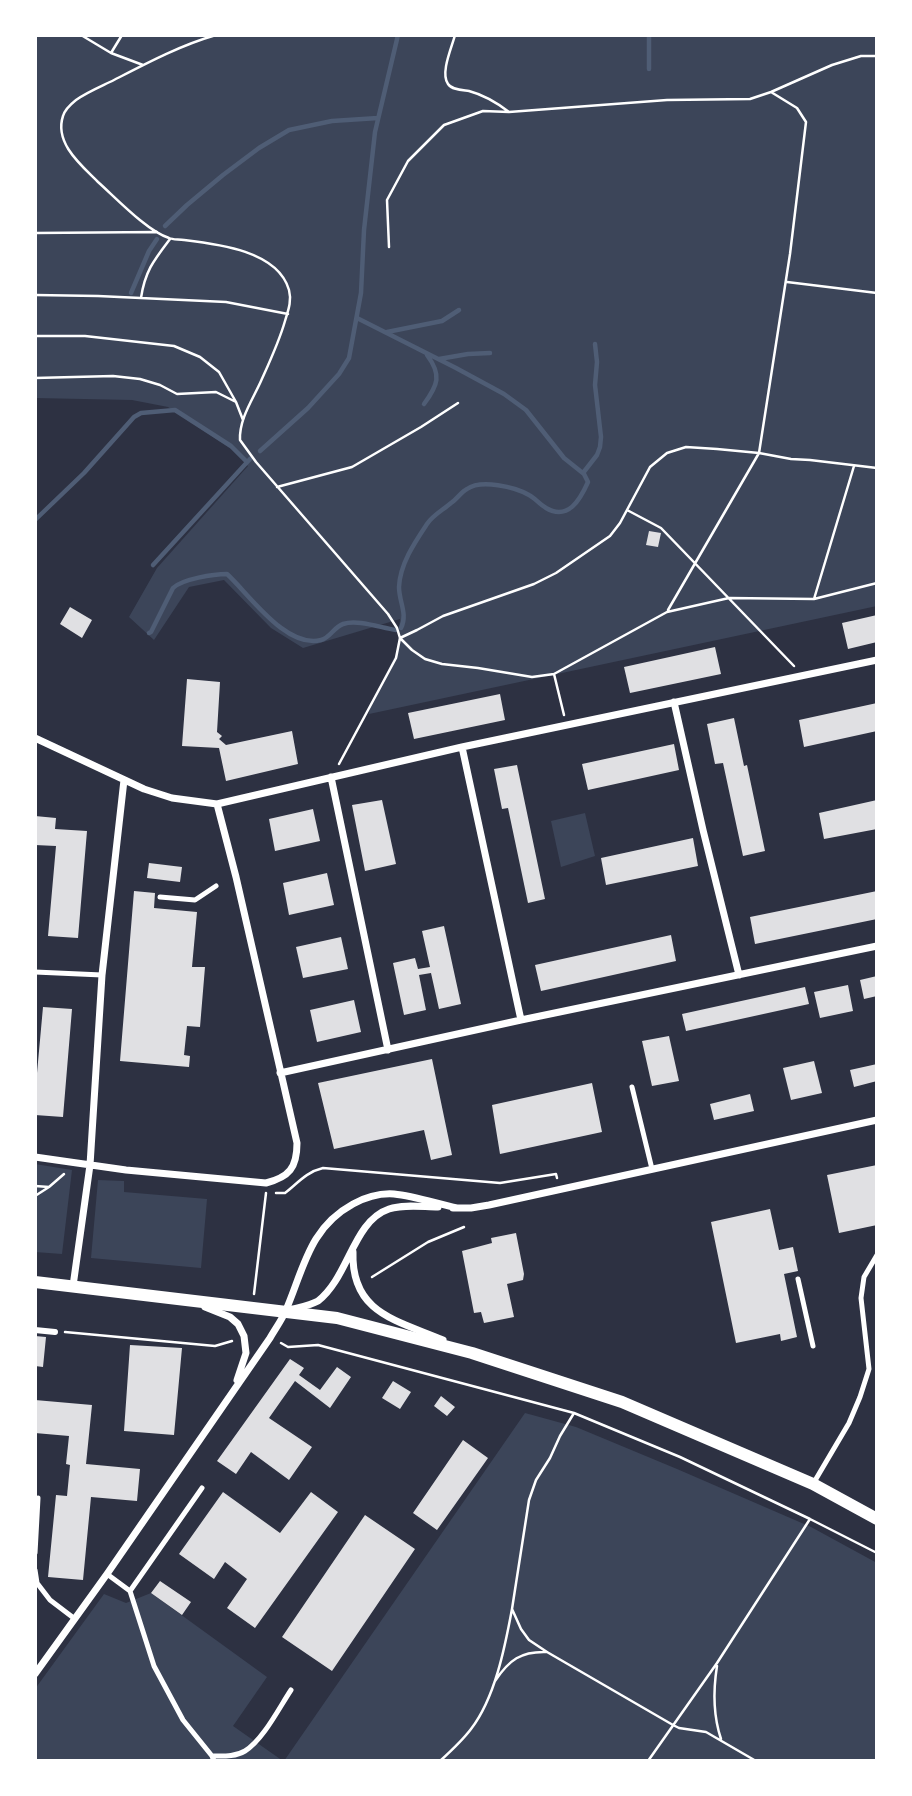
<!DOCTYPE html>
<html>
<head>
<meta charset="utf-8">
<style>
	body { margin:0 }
	#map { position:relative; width:912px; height:1796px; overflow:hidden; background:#2d3142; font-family:Poppins,sans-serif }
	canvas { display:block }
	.frame { position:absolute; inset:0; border:37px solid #fff; pointer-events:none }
</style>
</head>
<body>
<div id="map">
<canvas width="912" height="1796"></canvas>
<div class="frame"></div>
</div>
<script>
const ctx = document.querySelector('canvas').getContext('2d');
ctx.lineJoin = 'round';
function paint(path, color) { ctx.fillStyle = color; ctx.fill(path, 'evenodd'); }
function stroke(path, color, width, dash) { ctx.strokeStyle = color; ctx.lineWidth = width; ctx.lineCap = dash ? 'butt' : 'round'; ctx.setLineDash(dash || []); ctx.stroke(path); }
const green = new Path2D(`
	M35,35H877V606L369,714L370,706L397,652L400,619L303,648L271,628L224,580L189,587L154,640L129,617L157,568L248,466L231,449L168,407L132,400L35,398Z
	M585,813L595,856L561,867L551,821Z
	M35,1164L72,1170L62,1254L35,1252Z
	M98,1180L124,1181V1192L207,1199L201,1268L91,1258Z
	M525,1413L576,1427L677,1469L811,1527L877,1563V1761H284Z
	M151,1593L267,1677L233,1726L283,1761H35V1689L104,1594L126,1603Z`);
const stream = new Path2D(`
	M649,69V35
	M165,226L187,205L223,175L259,148L289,130L332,121L378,118
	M131,293L149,251L157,239
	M357,318L456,368L504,394L526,410L564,458L584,474L588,482C580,500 568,521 546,508C539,504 535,498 529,495C515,487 481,479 467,489C461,492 457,499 451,503C443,510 433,515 427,524C415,542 400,564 399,587C399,602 408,614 401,628
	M387,332L442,321L459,310
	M439,359L468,354L490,353
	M424,404C438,385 442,375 427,355
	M260,451L308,408L339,374L349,358L361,293L364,230L375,132L398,35
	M583,473L597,455L600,447L601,437L595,385L597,362L595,344
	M35,520L84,473L134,417L141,413L175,410L231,446L247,462
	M153,565L250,459
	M149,633L151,632L173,588C182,579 214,574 227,574C249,594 286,649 321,640C330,638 334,627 343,624C358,619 381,628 396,630`);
const building = new Path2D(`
	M649,531L661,533L658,547L646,545Z
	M70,607L92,620L82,638L60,624Z
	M877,615V642L848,649L842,623Z
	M715,647L721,674L630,693L624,667Z
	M187,679L220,682L217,732L222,736L219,739L226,745L292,731L298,764L226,781L219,748L182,746Z
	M500,694L505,720L414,739L408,713Z
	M877,703V731L804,747L799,720Z
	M734,718L744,766L747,765L765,851L743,856L723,763L715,764L707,724Z
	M674,744L679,770L588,790L582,764Z
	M517,765L545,899L528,903L508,808L502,809L494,769Z
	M382,800L396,864L365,871L352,805Z
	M877,800V829L824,839L819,813Z
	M313,809L320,841L275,851L269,819Z
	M35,816L56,818L55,829L87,831L78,938L48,936L56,846L35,845Z
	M693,838L698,866L606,885L601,858Z
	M149,863L182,867L180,882L147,878Z
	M327,873L334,905L289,915L283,883Z
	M134,891L155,893L154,908L197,912L192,967H205L200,1027L187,1026L184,1055L190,1056L189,1067L120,1061Z
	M877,891V919L755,944L750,917Z
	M444,926L461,1004L439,1009L431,973L419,975L426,1010L404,1015L393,963L415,958L418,969L430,967L422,931Z
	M671,935L676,961L541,991L535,965Z
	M341,937L348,969L303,978L296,947Z
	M877,976V996L864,999L860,980Z
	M848,985L853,1011L820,1018L814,992Z
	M805,987L809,1004L686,1031L682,1014Z
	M354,1000L361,1032L317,1042L310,1010Z
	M43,1007L72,1009L63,1117L35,1115V1095Z
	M669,1036L679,1081L652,1086L642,1041Z
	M432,1059L452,1155L431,1160L424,1130L334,1149L318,1083Z
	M814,1061L822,1093L791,1100L783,1068Z
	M877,1064V1081L854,1087L850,1070Z
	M592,1083L602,1132L500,1154L492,1105Z
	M750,1094L754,1111L714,1120L710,1104Z
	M877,1165V1225L839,1233L827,1175Z
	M770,1209L779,1250L793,1247L798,1271L784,1274L797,1337L781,1341L780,1334L736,1343L711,1222Z
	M516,1233L524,1274L523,1280L507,1284L514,1317L484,1323L481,1312L474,1313L462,1251L492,1243L491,1238Z
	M35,1336L46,1337L43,1367L35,1366Z
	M130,1345L182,1348L174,1435L124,1431Z
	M290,1359L304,1368L299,1375L320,1390L337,1367L351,1377L330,1408L295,1381L269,1418L312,1447L289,1480L251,1452L236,1474L217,1461Z
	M393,1381L411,1392L400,1409L382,1398Z
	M441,1396L455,1407L447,1416L434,1406Z
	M35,1400L92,1405L86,1464L140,1469L137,1501L91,1497L83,1580L48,1577L56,1495L67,1496L70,1465L66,1464L69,1436L35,1433Z
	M463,1440L488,1458L437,1530L413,1513Z
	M223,1492L280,1533L311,1492L338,1512L255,1628L227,1608L247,1579L225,1562L214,1579L179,1554Z
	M365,1515L415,1549L332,1671L282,1637Z
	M160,1581L191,1602L182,1615L151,1593Z`);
const path = new Path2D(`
	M81,35L111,53L143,65
	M216,35C181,45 147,63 114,80C102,86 87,92 76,100C71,104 65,109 63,116C54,143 81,165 98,182C116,198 147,231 169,238C173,240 179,239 184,240C218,244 278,251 289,290C292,301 288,311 285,321C279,342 270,361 261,381C253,399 239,419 240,440L256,462L388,614L397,628L400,638L412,650L425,659L442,664L478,668L532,677L554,674L667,612L729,598L814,599L877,583
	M455,35C452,47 440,73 448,84C452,90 462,90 469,91C484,95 496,102 509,112
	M111,53L122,35
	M35,233L157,232
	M389,247L387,200L408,161L444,125L483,111L509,112L667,100L750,99L771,92L832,65L861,56H877
	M787,282L877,293
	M35,295L98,296L226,302L288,314
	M141,298C145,271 154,260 170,239
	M35,336H85L174,346L200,357L219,372L236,402
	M35,378L113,376L140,379L160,385L177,394L216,392L236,402L243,420
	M277,487L352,467L421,427L458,403
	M627,510L661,528L794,666
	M814,599L854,466
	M668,610L759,453L790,254L806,122L797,108L771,92
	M554,674L564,715
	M339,764L396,658L400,638L417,630L443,616L534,584L556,573L610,536L620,523L650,467L667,453L686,447L717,449L759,453L791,459L810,460L877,468
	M35,1186L49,1187
	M276,1193H285C298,1183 306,1172 323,1168L500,1183L556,1174L557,1178
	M35,1196L49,1187L64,1174
	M372,1277L428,1242L464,1227
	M254,1294L266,1193
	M65,1332L215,1346L232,1341
	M281,1343L288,1347L318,1345L574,1413L680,1457L810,1519L877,1553
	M574,1413L560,1436L550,1458L536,1480L529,1500L512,1609L521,1629L529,1640L547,1652L673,1725L679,1728L706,1732L756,1761
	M717,1666C713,1691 713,1715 721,1739
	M495,1681C509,1660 521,1651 547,1652
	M440,1761C451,1751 462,1741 471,1729C495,1698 505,1647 512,1609
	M648,1761L717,1663L810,1519`);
const service = new Path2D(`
	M160,897L195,900L216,886
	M35,972L102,975
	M632,1087L652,1169
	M798,1279L813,1346
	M813,1484L849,1423L860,1397L869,1369L861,1298L864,1277L877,1255
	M35,1553L38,1498
	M35,1570L37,1583L50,1600L75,1619
	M107,1574L130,1591L154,1666L183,1720L212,1756L214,1761
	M130,1591L202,1488
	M212,1756C223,1756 235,1757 245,1751C263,1740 279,1708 291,1690`);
const pedestrian = new Path2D(`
	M35,1330L55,1332`);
const minor = new Path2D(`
	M674,702L703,830L739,975
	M35,738L144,789L172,798L217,804L462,747L877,660
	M462,747L521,1020
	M331,777L388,1050
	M280,1073L521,1020L877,946
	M35,1157L126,1170L266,1183C289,1177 297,1168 297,1143L236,877L217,804
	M453,1208H471L489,1205L877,1120
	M353,1252C351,1313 396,1320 443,1340
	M73,1286L90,1165L102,975L124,780
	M205,1307L230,1317L238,1324L244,1336L246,1353L237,1380
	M293,1309C301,1307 311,1305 318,1301C349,1277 353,1221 389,1209C404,1204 423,1207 438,1207
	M35,1674L107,1574L270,1338C275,1329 282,1320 286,1310C304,1268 309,1228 353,1204C366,1197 380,1193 394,1194C414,1196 438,1204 457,1208`);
const tertiary = new Path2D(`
	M35,1282L337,1318L472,1353L622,1402L813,1484L877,1519`);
paint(green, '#3c4559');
stroke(stream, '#4f5d75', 4.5);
paint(building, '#e0e0e3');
stroke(path, '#fff', 2.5);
stroke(service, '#fff', 5);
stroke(pedestrian, '#fff', 6);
stroke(minor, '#fff', 7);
stroke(tertiary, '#fff', 12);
</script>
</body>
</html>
